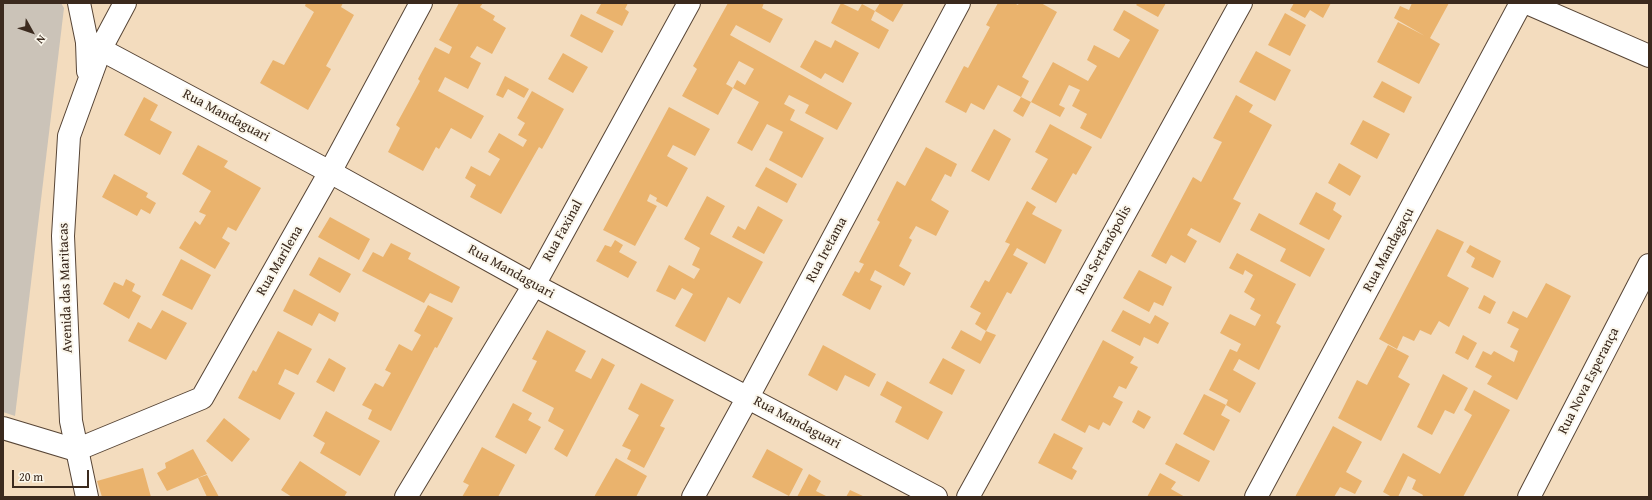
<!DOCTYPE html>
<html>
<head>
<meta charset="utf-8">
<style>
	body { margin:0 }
	#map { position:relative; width:1652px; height:500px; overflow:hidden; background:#f3dcbe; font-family:"Gentium Book Plus",serif }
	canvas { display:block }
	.frame { position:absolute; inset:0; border:4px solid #3b2a1e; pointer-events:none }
	.north { position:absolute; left:12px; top:12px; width:40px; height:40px; -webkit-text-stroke:3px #fbf7ec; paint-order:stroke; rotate:130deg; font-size:11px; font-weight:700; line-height:16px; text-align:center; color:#3b2a1e }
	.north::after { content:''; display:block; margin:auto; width:14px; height:18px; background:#3b2a1e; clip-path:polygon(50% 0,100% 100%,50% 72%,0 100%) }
	.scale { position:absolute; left:12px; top:470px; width:77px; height:18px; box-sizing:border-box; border:2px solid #3b2a1e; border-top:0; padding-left:5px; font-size:12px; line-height:14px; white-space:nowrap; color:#3b2a1e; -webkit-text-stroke:3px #fbf7ec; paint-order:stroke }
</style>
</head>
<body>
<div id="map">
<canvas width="1652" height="500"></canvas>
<div class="frame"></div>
<div class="north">N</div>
<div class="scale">20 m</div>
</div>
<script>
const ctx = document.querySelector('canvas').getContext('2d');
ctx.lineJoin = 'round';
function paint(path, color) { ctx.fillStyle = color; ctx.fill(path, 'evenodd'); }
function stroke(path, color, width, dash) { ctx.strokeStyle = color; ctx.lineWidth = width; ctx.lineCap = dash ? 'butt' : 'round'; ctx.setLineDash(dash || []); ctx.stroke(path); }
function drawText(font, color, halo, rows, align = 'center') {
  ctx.font = font + ' "Gentium Book Plus",serif'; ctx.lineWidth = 4; ctx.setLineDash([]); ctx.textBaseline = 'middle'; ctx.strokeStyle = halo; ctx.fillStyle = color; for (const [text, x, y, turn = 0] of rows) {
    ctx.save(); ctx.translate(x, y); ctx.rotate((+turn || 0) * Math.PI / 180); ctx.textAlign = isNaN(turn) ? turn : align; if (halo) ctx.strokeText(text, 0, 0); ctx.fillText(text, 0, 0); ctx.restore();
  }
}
const industrial = new Path2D(`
	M3,3H61L64,8L15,416L3,412Z`);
const building = new Path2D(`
	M306,3H343L341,7L354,15L326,66L331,69L308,110L260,83L273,60L284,65L314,12L305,6Z
	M459,3H483L480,7L495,16L493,20L506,28L492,54L477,46L470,57L481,63L468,89L445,77L438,91L484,116L471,139L451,128L439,149L436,147L423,171L388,152L400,128L396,125L420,81L418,79L435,47L449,54L452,47L439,40Z
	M599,3H628L625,9L629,12L622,26L596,13L601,4Z
	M728,3H764L762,8L783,19L770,43L736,25L730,35L852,103L837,130L805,113L809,105L789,95L784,104L795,110L790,120L824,138L802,178L769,160L783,132L767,124L752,151L737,143L759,102L733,88L737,80L745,85L754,69L739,61L726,84L733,88L718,115L682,96L697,69L693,66Z
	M841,3L858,11L862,4L875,11L871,20L889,30L879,49L831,23Z
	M880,3H904L893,22L875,11Z
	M998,3H1014L1018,5L1019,3H1041L1057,12L1022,77L1029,81L1021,97L998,85L984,110L971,103L966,113L945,102L964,66L968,68L990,27L986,25Z
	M1138,3H1166L1158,17L1136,5Z
	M1294,3H1331L1323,18L1310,10L1305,18L1290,10Z
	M1412,3H1449L1430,38L1440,44L1419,84L1377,62L1398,22L1425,36L1394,18L1400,6L1409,10Z
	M1124,10L1159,30L1101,139L1080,128L1087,114L1072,106L1080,90L1069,85L1059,105L1065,108L1060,117L1031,102L1053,62L1088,81L1097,66L1087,60L1094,45L1119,58L1130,40L1113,30Z
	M1285,13L1306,25L1290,56L1268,45Z
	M581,14L614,31L602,53L570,36Z
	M815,40L831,48L835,40L859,53L843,83L825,73L821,79L800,67Z
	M1256,51L1291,70L1275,101L1239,82Z
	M563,53L588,67L573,93L548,79Z
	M505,76L529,89L524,98L508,89L503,98L496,95Z
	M1382,81L1412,97L1404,113L1373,97Z
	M532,91L564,109L542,149L539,147L501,214L470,197L476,185L465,178L471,166L490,176L500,159L488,152L499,133L523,147L527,140L518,135L525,123L517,118Z
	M1236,95L1253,105L1249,112L1272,125L1233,199L1241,203L1220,243L1191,228L1187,235L1197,241L1185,263L1171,255L1166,264L1151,256L1193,177L1201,182L1222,142L1213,138Z
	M144,97L158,105L150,120L172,132L160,155L124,135Z
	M1021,97L1031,102L1023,117L1013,111Z
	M669,107L710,129L695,156L673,145L667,156L688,168L667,207L656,201L657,198L650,194L647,201L657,206L635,246L603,230Z
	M1363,120L1390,134L1377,159L1350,144Z
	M1050,124L1092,147L1076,175L1073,173L1056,203L1031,189L1048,159L1035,152Z
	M994,129L1011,139L989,181L971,171Z
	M198,145L228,161L224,167L261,188L236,231L228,227L222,238L230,243L215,269L179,248L195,221L200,225L206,215L199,212L211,191L182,174Z
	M926,147L957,164L951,177L945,174L931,200L949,211L936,236L916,226L909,238L912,240L899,266L911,273L904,286L875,270L870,280L882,286L870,310L842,295L855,271L859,273L864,264L859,262L880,222L877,220L897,181L905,186Z
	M1339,163L1361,176L1350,196L1328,183Z
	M766,167L797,184L787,203L755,186Z
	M114,174L148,193L146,197L156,203L150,214L141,209L137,216L102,197Z
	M1316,192L1336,203L1333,210L1342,216L1329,240L1299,224Z
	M707,196L725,206L710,234L763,262L740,304L728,297L705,342L675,326L693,294L682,288L675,300L656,291L669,265L694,279L700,269L692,265L700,248L684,239Z
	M1027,201L1036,207L1032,214L1062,230L1045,264L1017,248L1013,255L1028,263L1011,294L1007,292L986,331L975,324L981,313L970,307L985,280L989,282L1010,244L1005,242Z
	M758,206L783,220L764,254L732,237L738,226L745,230Z
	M1259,213L1325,249L1310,277L1280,261L1286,249L1250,230Z
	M330,217L370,239L359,260L318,237Z
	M1437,229L1464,242L1447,276L1469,288L1449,327L1439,321L1431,335L1420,330L1414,341L1403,336L1397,349L1379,339Z
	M615,240L623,245L619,252L637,262L628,278L596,261L605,245L611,247Z
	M391,243L411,253L408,259L460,287L452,303L430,293L424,303L362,271L373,252L383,257Z
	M1470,245L1501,261L1493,278L1471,267L1475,258L1466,252Z
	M1237,253L1296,284L1276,323L1281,326L1259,370L1239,359L1233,370L1256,383L1240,413L1226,405L1228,400L1209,390L1230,349L1237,352L1241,344L1220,333L1230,314L1255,326L1261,315L1250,309L1255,299L1244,292L1253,275L1245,270L1243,275L1229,268Z
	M319,257L351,274L340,293L309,275Z
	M181,259L211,275L192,310L162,295Z
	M1139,270L1172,287L1163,306L1154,302L1149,312L1123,298Z
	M126,279L135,284L132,291L141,296L129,319L103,304L114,282L123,286Z
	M1546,283L1571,296L1517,400L1487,384L1492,376L1475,367L1483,351L1491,355L1494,351L1514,362L1518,351L1510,347L1519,329L1507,323L1513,311L1527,318Z
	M294,289L339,313L335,322L319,313L312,326L283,311Z
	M1484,295L1496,302L1490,314L1478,308Z
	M428,305L453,318L437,348L435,347L391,431L368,419L372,410L362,405L375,383L383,387L391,373L385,370L399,344L412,351L421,335L414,331Z
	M162,310L187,323L166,360L128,341L138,322L151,329Z
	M1123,310L1150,324L1155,315L1169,323L1158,344L1144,337L1140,346L1111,331Z
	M547,330L586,351L575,371L591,379L602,358L615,365L567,457L554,449L564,430L548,421L554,408L522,391L537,361L532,359Z
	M961,330L981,341L986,331L996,335L980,364L951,348Z
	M278,331L312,349L298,375L285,369L278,384L295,393L280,420L238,398L253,370L256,372Z
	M1463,335L1477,343L1468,360L1455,353Z
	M1103,340L1134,357L1130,363L1138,367L1126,389L1119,386L1113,397L1123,402L1110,426L1103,422L1099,430L1089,425L1085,433L1061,420Z
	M823,345L876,374L869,387L845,375L837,391L808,375Z
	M1388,345L1409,356L1398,377L1410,384L1381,441L1338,418L1357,380L1367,385Z
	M329,358L346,368L334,392L316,382Z
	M943,358L965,370L952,395L929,383Z
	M1443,374L1468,388L1454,414L1445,410L1432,435L1417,427Z
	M887,381L943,412L928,440L895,422L902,407L880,395Z
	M641,383L674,400L660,426L665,428L644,468L627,459L631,450L622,446L639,415L628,409Z
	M1474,390L1510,410L1463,497H1422L1423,495L1412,489L1416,480L1408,476L1398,497H1392L1383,492L1403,453L1440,474L1472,415L1464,410Z
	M1204,394L1226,405L1221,415L1230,420L1214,451L1183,434Z
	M513,403L532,413L528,420L541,427L526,454L495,437Z
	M1138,410L1151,417L1144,429L1132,422Z
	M326,411L380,441L360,476L320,453L325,443L313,436Z
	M224,418L250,439L232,462L206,441Z
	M1333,426L1362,442L1346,472L1362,481L1355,494L1340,487L1334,497H1295Z
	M1054,433L1083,448L1072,468L1077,471L1072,480L1038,463Z
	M1176,443L1210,461L1199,482L1165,464Z
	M482,447L515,465L498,497H462L469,485L463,482Z
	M193,449L207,474L167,491L157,473L166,468L165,463Z
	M767,449L803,469L789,496L752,477Z
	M616,458L647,476L636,497H594Z
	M300,461L347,492L344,497H292L281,490Z
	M143,468L151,497H102L97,481Z
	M1160,473L1176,482L1171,489L1185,497H1147Z
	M809,474L821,481L816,491L828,497H797Z
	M207,475L219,497H207L198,478Z
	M850,490L865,497H846Z`);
const street = new Path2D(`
	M1527,3L1649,56
	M87,42L330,172L534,285L936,497
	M3,428L76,450L202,398L330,172L421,3
	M406,497L534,285L689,3
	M693,497L748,397L959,3
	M968,497L1241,3
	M1256,497L1521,3
	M1529,497L1649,265`);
const secondary = new Path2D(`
	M79,3L87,42L88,71
	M87,497L71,421L63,236L69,136L101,48L125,3`);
const streetNames = [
	["Rua Mandaguari",226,116,28],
	["Rua Faxinal",563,231,-61],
	["Rua Iretama",827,250,-62],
	["Rua Sertanópolis",1104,250,-61],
	["Rua Mandagaçu",1389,250,-62],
	["Rua Marilena",280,261,-60],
	["Rua Mandaguari",511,272,29],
	["Avenida das Maritacas",66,288,-92],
	["Rua Nova Esperança",1589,381,-63],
	["Rua Mandaguari",797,423,28]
];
paint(industrial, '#cbc3b8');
paint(building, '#eab36d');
stroke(street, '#574536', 24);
stroke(secondary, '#574536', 24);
stroke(street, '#fff', 22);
stroke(secondary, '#fff', 22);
drawText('14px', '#3b2a1e', '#fbf7ec', streetNames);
</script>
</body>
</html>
